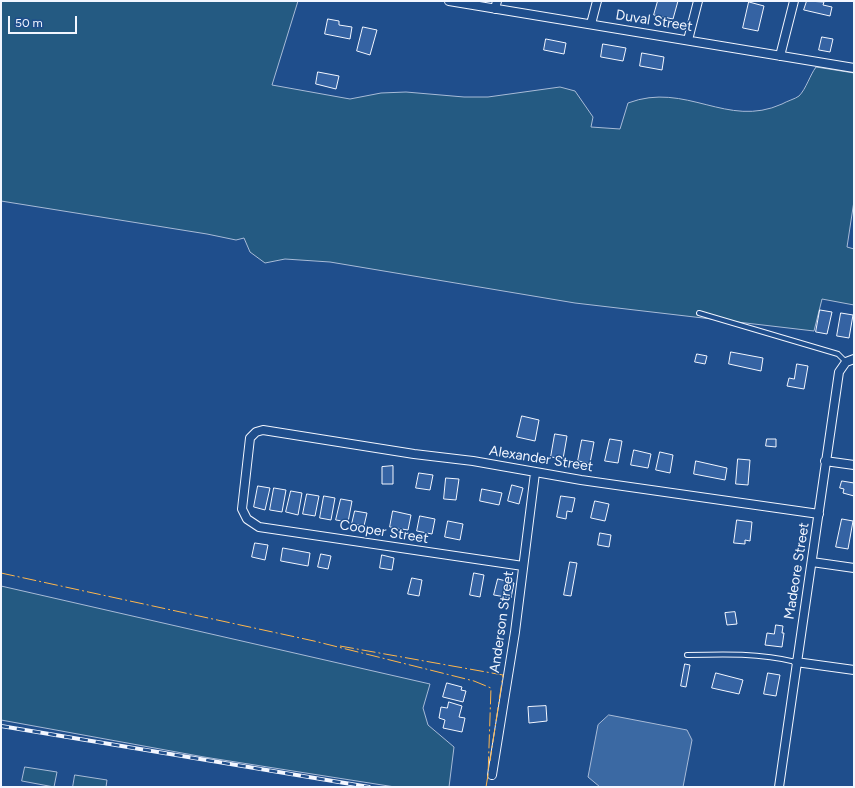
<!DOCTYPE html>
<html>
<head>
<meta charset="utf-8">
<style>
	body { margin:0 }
	#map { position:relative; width:855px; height:788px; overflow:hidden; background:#1f4e8c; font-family:Figtree,sans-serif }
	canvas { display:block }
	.frame { position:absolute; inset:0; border:2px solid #f2f6ff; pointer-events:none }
	.scale { position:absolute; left:8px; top:16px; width:69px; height:18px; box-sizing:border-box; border:2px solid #f2f6ff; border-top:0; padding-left:5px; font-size:12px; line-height:14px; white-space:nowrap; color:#f2f6ff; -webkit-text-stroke:3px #1f4e8c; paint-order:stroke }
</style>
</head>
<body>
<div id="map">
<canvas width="855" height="788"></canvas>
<div class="frame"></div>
<div class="scale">50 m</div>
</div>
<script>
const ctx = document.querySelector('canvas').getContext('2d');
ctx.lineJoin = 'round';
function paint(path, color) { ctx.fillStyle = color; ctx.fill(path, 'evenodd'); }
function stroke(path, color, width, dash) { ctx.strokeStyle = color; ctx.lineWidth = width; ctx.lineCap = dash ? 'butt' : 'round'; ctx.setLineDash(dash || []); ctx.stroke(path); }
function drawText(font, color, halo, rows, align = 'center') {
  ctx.font = font + ' Figtree,sans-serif'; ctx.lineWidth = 3; ctx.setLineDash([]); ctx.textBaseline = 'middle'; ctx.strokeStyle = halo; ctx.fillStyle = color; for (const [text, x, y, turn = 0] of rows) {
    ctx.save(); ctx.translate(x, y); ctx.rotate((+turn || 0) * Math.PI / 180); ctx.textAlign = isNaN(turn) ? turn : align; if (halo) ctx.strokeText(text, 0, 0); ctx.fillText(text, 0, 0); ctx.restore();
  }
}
const green = new Path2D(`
	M1,1H298L272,85L350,99L381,93L406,92L464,97H488L560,87L575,91L593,117L591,127L620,129L628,103C686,81 727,129 782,104C787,101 795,99 799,96C806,89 810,75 816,67L854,73V201L847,247L854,249V305L822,299L814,331L575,303L330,262L285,259L265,263L250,252L244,238L236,240L207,234L1,201Z
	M1,586L430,684L423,708L428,725L454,747L449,787H395L204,757L1,720Z
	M25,767L57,772L54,787L22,781Z
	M75,775L107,780L106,787H73Z`);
const water = new Path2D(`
	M609,715L687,730L692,740L683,787H600L588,777L598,725Z`);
const building = new Path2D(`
	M658,1H678L673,19L654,15Z
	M807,1L824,2L823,5L832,7L830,16L804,10Z
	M749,2L764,6L758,31L743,28Z
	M328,19L339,21V25L352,27L350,39L325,34Z
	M363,27L377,30L370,55L357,51Z
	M822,37L833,39L830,52L819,50Z
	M546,39L566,43L564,54L544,50Z
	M603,44L626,48L623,61L601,57Z
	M642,53L664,57L662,70L640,66Z
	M318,72L339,76L336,89L316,84Z
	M820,310L832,312L827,334L816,332Z
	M841,313L853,315L849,338L837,336Z
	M731,352L763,358L761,371L729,364Z
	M697,354L707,356L705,364L695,362Z
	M797,364L808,366L804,389L787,386L789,378L794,379Z
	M522,416L539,420L535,441L517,437Z
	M555,434L567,436L563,459L551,457Z
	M610,439L622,441L618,463L605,461Z
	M767,439H776V447L766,446Z
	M582,440L594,442L590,463L578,461Z
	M634,450L651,454L648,468L631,465Z
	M660,452L673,455L670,473L656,470Z
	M738,459L750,460L748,485L736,484Z
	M696,461L727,468L725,480L694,474Z
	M393,466V484H382V467Z
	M419,473L433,475L430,490L416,488Z
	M446,478L459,479L456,500L444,499Z
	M842,481L854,483V496L843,493L844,489L840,488Z
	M512,485L523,488L519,504L508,501Z
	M258,486L270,488L265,510L254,507Z
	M274,488L286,490L282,512L270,510Z
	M482,489L502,493L499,505L480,501Z
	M291,491L302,493L298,515L286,512Z
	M307,494L319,496L315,516L303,514Z
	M324,496L335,498L331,520L320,518Z
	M561,496L575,498L572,512L567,511L566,519L557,517Z
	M341,499L352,501L348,522L336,520Z
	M595,501L609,504L605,521L591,518Z
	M355,511L367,513L364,526L352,524Z
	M393,511L411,515L408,530L390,527Z
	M420,516L435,519L432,534L417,531Z
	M842,519L853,521L848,549L836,547Z
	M737,520L752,522L750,541L745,540V544L734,543Z
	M448,521L463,524L460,540L445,537Z
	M600,533L611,535L609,547L598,545Z
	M255,543L268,545L265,560L252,557Z
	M283,548L310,553L308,566L281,561Z
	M321,554L331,556L328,569L318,567Z
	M382,555L394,558L392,570L380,568Z
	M570,562L577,563L571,596L564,595Z
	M474,573L484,575L480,597L470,595Z
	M412,578L422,580L419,596L408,594Z
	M498,579L514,583L511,598L494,595Z
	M735,612L737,624L727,625L725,613Z
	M776,625L783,626L782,633H784L782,647L765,645L767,633L774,634Z
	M685,664L690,665L686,687L681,686Z
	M716,673L743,680L739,694L712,688Z
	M768,673L780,675L776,696L764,694Z
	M447,683L462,687L461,690L466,691L463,702L443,697Z
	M449,702L462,706L459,717L465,718L462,732L443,728L445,720L439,718L441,707L447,708Z
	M546,706L547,721L529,723L528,707Z`);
const lane = new Path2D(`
	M699,313L838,354L846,362
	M687,655C724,654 760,653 796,662`);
const street = new Path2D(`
	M449,1L854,68
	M495,9L497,1
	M591,24L597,1
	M688,40L698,1
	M780,56L794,1
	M825,461L854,465
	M812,562L854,568
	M523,566L259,527L247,519L242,509L250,438L256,432L263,430L414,454L473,461L581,480L819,514
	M796,662L854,670
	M492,775L515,632L535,473
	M779,787L839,372L846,362L854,359`);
const rail = new Path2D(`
	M1,726L369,787`);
const power = new Path2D(`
	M1,573L314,641L474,681L491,688L488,776
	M340,646L503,675L490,761
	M486,787L488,775`);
const streetNames = [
	["Duval Street",654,21,9],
	["Alexander Street",541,459,9],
	["Cooper Street",384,532,9],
	["Madeore Street",797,571,-81],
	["Anderson Street",502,622,-82]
];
paint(green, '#245a82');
stroke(green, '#a8bbd7', 1);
paint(water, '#3b69a3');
stroke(water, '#a8bbd7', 1);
paint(building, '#3563a3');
stroke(building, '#f2f6ff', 1);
stroke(lane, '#f2f6ff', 6);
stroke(street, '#f2f6ff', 10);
stroke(lane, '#1f4e8c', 4);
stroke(street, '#1f4e8c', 8);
stroke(rail, '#f2f6ff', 4);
stroke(rail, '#1f4e8c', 2.5, [8]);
stroke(power, '#ffb74d', 1, [14, 3, 2, 3]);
drawText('14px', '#f2f6ff', '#1f4e8c', streetNames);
</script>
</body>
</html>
